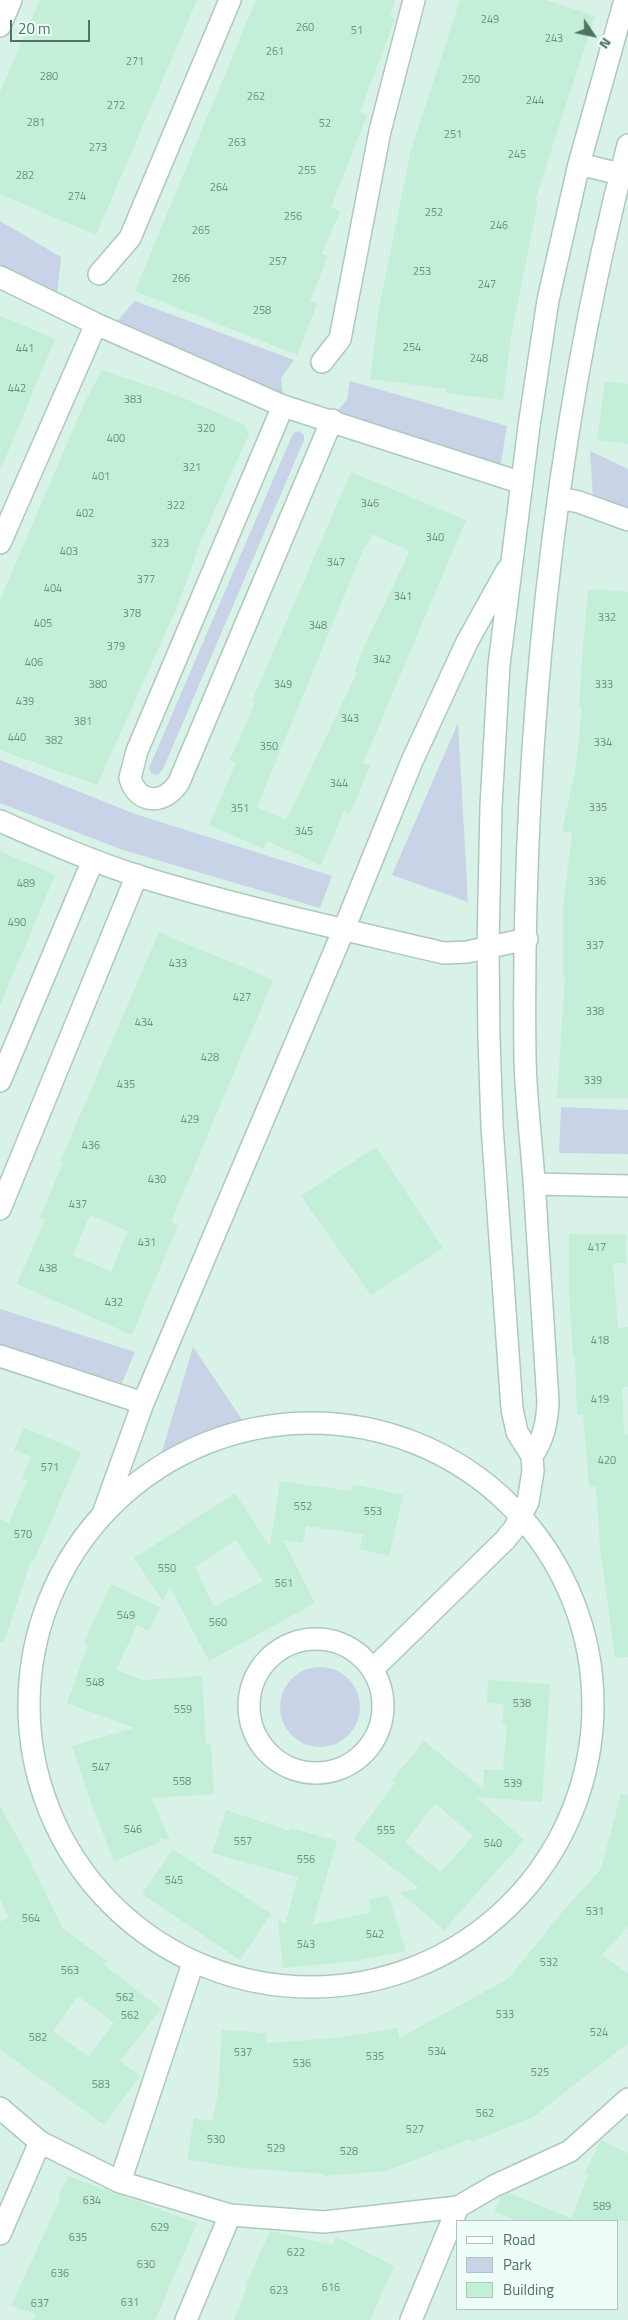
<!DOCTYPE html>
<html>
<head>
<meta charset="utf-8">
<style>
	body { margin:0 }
	#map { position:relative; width:628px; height:2320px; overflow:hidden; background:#e9fbf5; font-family:"Titillium Web",sans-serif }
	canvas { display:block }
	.legend { position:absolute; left:456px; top:2220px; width:162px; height:90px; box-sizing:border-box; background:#effdf9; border:1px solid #afc6bb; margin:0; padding:6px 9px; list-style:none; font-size:15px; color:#4f735e }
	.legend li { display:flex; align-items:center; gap:10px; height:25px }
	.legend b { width:25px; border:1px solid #afc6bb }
	.north { position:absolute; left:568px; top:10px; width:50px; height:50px; -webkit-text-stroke:4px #effdf9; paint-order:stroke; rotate:124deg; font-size:14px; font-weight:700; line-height:20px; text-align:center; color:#4f735e }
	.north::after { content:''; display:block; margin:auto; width:18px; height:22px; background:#4f735e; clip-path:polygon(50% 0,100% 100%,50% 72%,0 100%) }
	.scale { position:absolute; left:10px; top:20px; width:80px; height:22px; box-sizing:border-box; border:2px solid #4f735e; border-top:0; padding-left:6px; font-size:15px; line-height:18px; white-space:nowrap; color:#4f735e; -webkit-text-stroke:4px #effdf9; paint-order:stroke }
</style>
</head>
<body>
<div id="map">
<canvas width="628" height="2320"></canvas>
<ul class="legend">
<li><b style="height:6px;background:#fff"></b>Road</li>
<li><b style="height:14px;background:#c8d3e7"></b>Park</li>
<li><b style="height:14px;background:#c3eed7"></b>Building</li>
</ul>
<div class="north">N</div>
<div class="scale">20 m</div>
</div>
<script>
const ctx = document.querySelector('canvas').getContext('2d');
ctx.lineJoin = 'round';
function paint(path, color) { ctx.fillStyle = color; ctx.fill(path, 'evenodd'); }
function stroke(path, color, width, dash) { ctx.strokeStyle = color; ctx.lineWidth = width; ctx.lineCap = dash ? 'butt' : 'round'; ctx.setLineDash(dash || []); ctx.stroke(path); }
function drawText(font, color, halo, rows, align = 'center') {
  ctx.font = font + ' "Titillium Web",sans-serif'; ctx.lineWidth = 5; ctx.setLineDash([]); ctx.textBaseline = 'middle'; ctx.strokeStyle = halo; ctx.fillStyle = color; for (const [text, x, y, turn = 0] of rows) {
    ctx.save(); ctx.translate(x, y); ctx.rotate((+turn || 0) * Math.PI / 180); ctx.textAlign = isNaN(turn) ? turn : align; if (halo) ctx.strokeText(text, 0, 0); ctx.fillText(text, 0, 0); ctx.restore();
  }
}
const residential = new Path2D(`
	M0,0H628V2320H0ZM457,2221H617V2309H457Z`);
const green = new Path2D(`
	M0,221L61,257L57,296L0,266Z
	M135,301L294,360L281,378L284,401L111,328Z
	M350,381L507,426L500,468L332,416L347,400Z
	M299,431L304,435V440L163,769L158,775L152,774L149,768L291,438L294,433Z
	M590,451L628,469V513L593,497Z
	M458,723L468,902L392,875Z
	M0,760L135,814L332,876L320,908L123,850L0,803Z
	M561,1107L628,1110V1154L559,1153Z
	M0,1309L135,1352L122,1383L0,1350Z
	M193,1347L245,1424L158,1465Z
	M280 1707a40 40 0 1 1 80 0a40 40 0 1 1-80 0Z`);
const building = new Path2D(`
	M40,0H197L96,235L0,194V92Z
	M256,0H395L390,15L395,19L360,112L367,115L331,207L340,211L322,254L328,256L310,301L317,304L297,355L135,291Z
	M460,0H546L595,16L535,200L538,201L511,336L503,400L446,393L447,389L370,379L379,308L411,150Z
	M0,316L55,339L0,471Z
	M102,370L181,397L243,424L249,434L202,538L177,607L97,785L0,750V600L84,404Z
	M605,381L628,384V444L597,440Z
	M351,472L466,520L363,763L370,766L350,814L344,811L321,865L267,841L264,849L209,825L236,763L230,760L255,703L252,701ZM372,534L410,551L361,653L355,672L357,673L286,820L257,807L365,545L367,546Z
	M588,589L628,592V1098H557L565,976H563V906L572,833L562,831L576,766L582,708L579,707L582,660Z
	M0,851L55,875L0,1005Z
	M159,932L273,980L171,1222L178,1225L132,1335L17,1284L45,1220L40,1218L63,1163L60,1162ZM90,1215L128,1231L111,1272L73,1255Z
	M376,1147L443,1248L371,1295L301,1196Z
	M569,1234H626V1263H613L618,1328L628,1327V1387H622L624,1434H628V1657L615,1658L600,1547L596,1487H589L583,1414L577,1415L575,1357H573L569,1293Z
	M24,1428L81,1452L34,1561L31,1560L4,1642L0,1641V1519L9,1523L27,1481L22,1479L31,1457L14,1450Z
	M280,1481L351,1491L353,1484L403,1495L389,1556L360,1549L363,1534L306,1526L303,1543L283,1540L315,1603L209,1661L170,1587L163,1601L134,1558L235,1493L270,1547ZM236,1540L263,1581L214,1607L195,1567Z
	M111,1584L160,1607L149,1631L137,1625L116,1670L142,1680L202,1676L206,1744H211L214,1794L152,1798L170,1841L157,1837L162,1841L114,1861L91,1803L72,1746L134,1728L67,1703L88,1645L84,1642Z
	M488,1680L550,1684L542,1802L476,1797L524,1840L444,1930L400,1892L419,1888L354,1838L395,1783L392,1780L424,1741L483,1789L484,1769L503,1770L507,1725H502L504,1704L487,1703ZM435,1803L473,1836L441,1872L405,1843Z
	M621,1794L628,1795V1926L602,1955L628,1974V2043L533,2117L472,2142L470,2139L385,2171L324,2176V2174L233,2167L187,2159L194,2118L212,2121L218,2094L222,2030L267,2033V2043L335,2038L398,2028L399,2038L508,1979L564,1910L601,1869Z
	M0,1806L29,1859L63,1929L107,1961L104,1965L161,2009L120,2061L140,2076L104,2125L0,2049V1922L9,1917L0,1899ZM78,1996L114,2023L89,2057L53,2031Z
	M226,1810L290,1831L291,1828L337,1841L312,1925L371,1912L369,1900L388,1895L406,1951L355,1961L283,1968L278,1919L285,1924L298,1877L212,1853Z
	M173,1849L271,1914L240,1960L142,1894Z
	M601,2140L628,2153V2221H519L494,2212L501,2197L508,2193L571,2218L589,2174L585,2173Z
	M68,2176L197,2223L155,2320H33L36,2314L11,2306L61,2197L58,2196Z
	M270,2231L332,2245L336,2237L394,2266L370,2320H234L247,2287L245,2286Z`);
const street = new Path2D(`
	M0,26L11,0
	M579,164L620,174
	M99,274L130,238L230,0
	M0,277L96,324L283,406L522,483
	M322,362L340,339L380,131L414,0
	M283,406L137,751L130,778C138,806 166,804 179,782L332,420
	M559,498L579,502L628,520
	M0,543L96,324
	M0,821C46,841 91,861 138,876C239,907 342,929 444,953L467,952L527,939
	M0,1081L93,860
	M534,1184L628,1186
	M0,1209L137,875
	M0,1356L143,1403
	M29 1705a282 282 0 1 1 564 0a282 282 0 1 1-564 0Z
	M532,1456C544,1438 547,1423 548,1402C543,1328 539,1254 534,1180C531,1140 526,1099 525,1059C521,755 551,439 628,145
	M104,1511L143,1403L344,929L412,761L467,642L507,570
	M249 1706a67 67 0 1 1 134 0a67 67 0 1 1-134 0Z
	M373,1669L505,1540L514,1529L528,1502L533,1471L532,1456L517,1432L512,1409L492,1126L489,1038L488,947L491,806L499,665L529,426L548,300L579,164L625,0
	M0,2108L40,2142L120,2182L230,2215L324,2222L458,2207L494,2186L570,2151L628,2099
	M120,2182L193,1963
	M0,2234L40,2142
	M186,2320L230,2215
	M411,2320L458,2207`);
const numberNames = [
	["249",490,20],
	["260",305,28],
	["51",357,31],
	["243",554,39],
	["261",275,52],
	["271",135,62],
	["280",49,77],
	["250",471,80],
	["262",256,97],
	["244",535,101],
	["272",116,106],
	["281",36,123],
	["52",325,124],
	["251",453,135],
	["263",237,143],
	["273",98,148],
	["245",517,155],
	["255",307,171],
	["282",25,176],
	["264",219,188],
	["274",77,197],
	["252",434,213],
	["256",293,217],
	["246",499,226],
	["265",201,231],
	["257",278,262],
	["253",422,272],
	["266",181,279],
	["247",487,285],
	["258",262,311],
	["254",412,348],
	["441",25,349],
	["248",479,359],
	["442",17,389],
	["383",133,400],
	["320",206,429],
	["400",116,439],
	["321",192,468],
	["401",101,477],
	["346",370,504],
	["322",176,506],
	["402",85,514],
	["340",435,538],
	["323",160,544],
	["403",69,552],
	["347",336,563],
	["377",146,580],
	["404",53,589],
	["341",403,597],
	["378",132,614],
	["332",607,618],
	["405",43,624],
	["348",318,626],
	["379",116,647],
	["342",382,660],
	["406",34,663],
	["380",98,685],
	["349",283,685],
	["333",604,685],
	["439",25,702],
	["343",350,719],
	["381",83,722],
	["440",17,738],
	["382",54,741],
	["334",603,743],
	["350",269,747],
	["344",339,784],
	["335",598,808],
	["351",240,809],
	["345",304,832],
	["336",597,882],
	["489",26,884],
	["490",17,923],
	["337",595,946],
	["433",178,964],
	["427",242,998],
	["338",595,1012],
	["434",144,1023],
	["428",210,1058],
	["339",593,1081],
	["435",126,1085],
	["429",190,1120],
	["436",91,1146],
	["430",157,1180],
	["437",78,1205],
	["431",147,1243],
	["417",597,1248],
	["438",48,1269],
	["432",114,1303],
	["418",600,1341],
	["419",600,1400],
	["420",607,1461],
	["571",50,1468],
	["552",303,1507],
	["553",373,1512],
	["570",23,1535],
	["550",167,1569],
	["561",284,1584],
	["549",126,1616],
	["560",218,1623],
	["548",95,1683],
	["538",522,1704],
	["559",183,1710],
	["547",101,1768],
	["558",182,1782],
	["539",513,1784],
	["546",133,1830],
	["555",386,1831],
	["557",243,1842],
	["540",493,1844],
	["556",306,1860],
	["545",174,1881],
	["531",595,1912],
	["564",31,1919],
	["542",375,1935],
	["543",306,1945],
	["532",549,1963],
	["563",70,1971],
	["562",125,1998],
	["533",505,2015],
	["562",130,2016],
	["524",599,2033],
	["582",38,2038],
	["534",437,2052],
	["537",243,2053],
	["535",375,2057],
	["536",302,2064],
	["525",540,2073],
	["583",101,2085],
	["562",485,2114],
	["527",415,2130],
	["530",216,2140],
	["529",276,2149],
	["528",349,2152],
	["634",92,2201],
	["589",602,2207],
	["629",160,2228],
	["635",78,2238],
	["622",296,2253],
	["630",146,2265],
	["636",60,2274],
	["616",331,2288],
	["623",279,2291],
	["631",130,2303],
	["637",40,2304]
];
paint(residential, '#d8f2e8');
paint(green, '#c8d3e7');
paint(building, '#c3eed7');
stroke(street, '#adc9bc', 24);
stroke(street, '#fff', 21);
drawText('11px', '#6c927c', null, numberNames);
</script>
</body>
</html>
